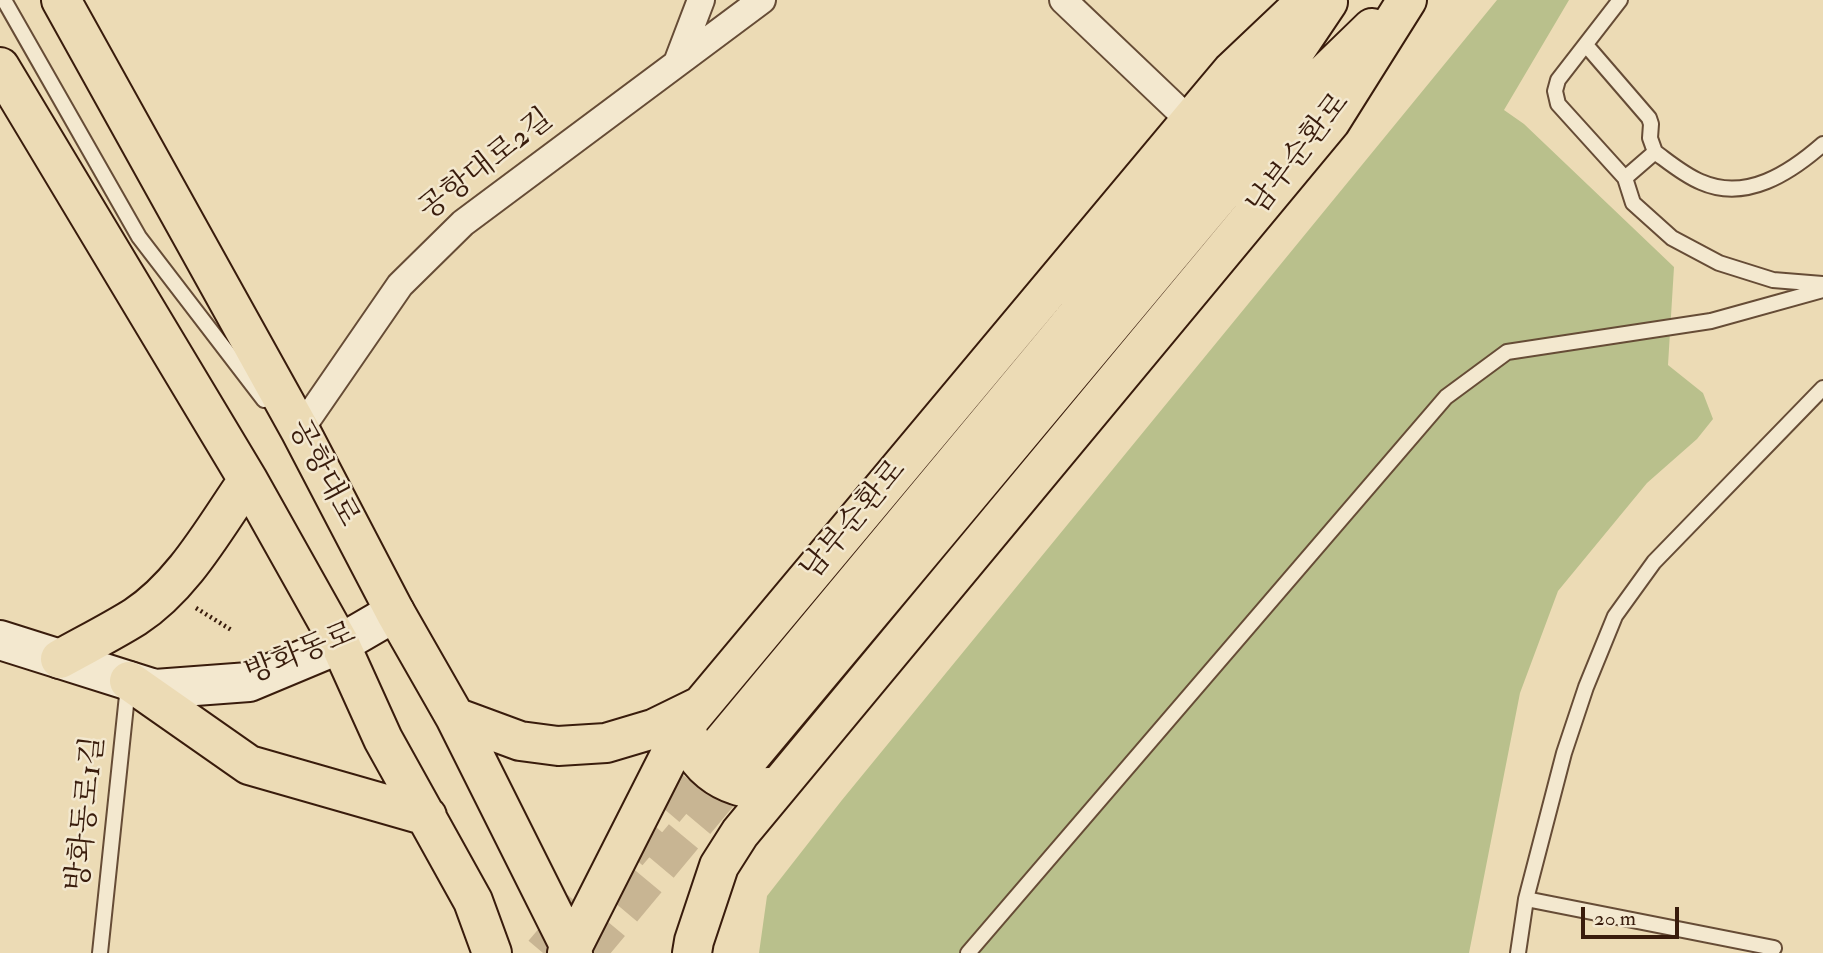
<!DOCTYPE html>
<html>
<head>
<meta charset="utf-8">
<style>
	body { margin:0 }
	#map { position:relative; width:1823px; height:953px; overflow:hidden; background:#ecdbb5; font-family:"IM FELL Double Pica",serif }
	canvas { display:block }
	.scale { position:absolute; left:1581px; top:907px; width:98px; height:32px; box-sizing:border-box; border:4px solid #391c0c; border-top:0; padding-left:9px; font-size:21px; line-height:24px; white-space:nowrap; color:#391c0c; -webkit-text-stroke:5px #f3e8cf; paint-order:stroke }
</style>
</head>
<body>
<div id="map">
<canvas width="1823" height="953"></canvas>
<div class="scale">20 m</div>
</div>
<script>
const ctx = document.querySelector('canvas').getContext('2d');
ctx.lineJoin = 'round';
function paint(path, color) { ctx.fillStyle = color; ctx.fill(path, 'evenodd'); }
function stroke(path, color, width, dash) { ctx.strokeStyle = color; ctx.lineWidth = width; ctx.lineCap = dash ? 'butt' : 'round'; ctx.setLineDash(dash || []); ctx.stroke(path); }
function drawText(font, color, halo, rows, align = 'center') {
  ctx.font = font + ' "IM FELL Double Pica","Noto Serif KR",serif'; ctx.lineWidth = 5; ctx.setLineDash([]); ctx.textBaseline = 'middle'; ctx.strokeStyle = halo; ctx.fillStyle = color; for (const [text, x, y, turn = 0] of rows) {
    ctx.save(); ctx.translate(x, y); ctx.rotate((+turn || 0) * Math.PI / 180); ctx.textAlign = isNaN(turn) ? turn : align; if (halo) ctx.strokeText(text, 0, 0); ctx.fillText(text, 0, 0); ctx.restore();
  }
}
const green = new Path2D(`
	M1497,0H1569L1504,110L1524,124L1674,267L1668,365L1703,393L1713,419L1697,439L1647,483L1558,591L1520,693L1469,953H759L767,896L842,800Z`);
const primaryTunnel = new Path2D(`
	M628,853L720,745
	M543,953L582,907
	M586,953L744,764`);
const path = new Path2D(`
	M196,608L233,631`);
const lane = new Path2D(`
	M4,0L139,237L264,400
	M1620,0L1558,80L1555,91L1558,104L1625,178L1633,203L1672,238L1719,263L1773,280L1823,284
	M1586,45L1649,118L1651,124L1650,138L1655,152
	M1625,178L1655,152C1670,163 1684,175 1701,182C1746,202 1790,173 1823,144
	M1526,899L1774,948
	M100,953L128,686
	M968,953L1446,397L1507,352L1711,321L1823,290
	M1518,953L1526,899L1564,753L1586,687L1615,616L1654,562L1823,388`);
const street = new Path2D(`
	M1063,0L1190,121
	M677,63L701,0
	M300,430L400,285L463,223L762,0`);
const secondary = new Path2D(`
	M0,640L155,689L249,682L340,644L395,612`);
const primary = new Path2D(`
	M61,0L300,430L395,612L455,717L573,953
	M0,67L248,480L340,644L383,739L473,901L492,953
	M60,659C85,645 111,632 135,617C184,585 215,527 248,480
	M129,681L249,765L427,816
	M455,717L520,741L558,746L606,743L653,729L700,706
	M686,727C688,734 690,742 693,749C700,766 719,780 736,785C746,789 759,788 770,787
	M720,745L1287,63L1328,2
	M744,764L1307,91L1372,28
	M567,953L571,950L685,725L1190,121L1232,71L1307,0
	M692,953L694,941L719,866L740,833L1331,121L1407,0`);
const streetNames = [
	["남부순환로",1300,155,-52],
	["공항대로2길",487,166,-38],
	["공항대로",322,474,62],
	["남부순환로",855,521,-50],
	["방화동로",301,655,-22],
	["방화동로1길",88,814,-84]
];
paint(green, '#b9c08c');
stroke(primaryTunnel, '#c8b593', 38, [38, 19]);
stroke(lane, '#664c36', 18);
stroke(street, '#664c36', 30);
stroke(secondary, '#391c0c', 42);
stroke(primary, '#391c0c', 42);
stroke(path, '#391c0c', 4.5, [2, 3.5]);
stroke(lane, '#f3e8cf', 14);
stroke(street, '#f3e8cf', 26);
stroke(secondary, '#f3e8cf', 38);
stroke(primary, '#ecdbb5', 38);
drawText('30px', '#391c0c', '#f3e8cf', streetNames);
</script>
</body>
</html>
